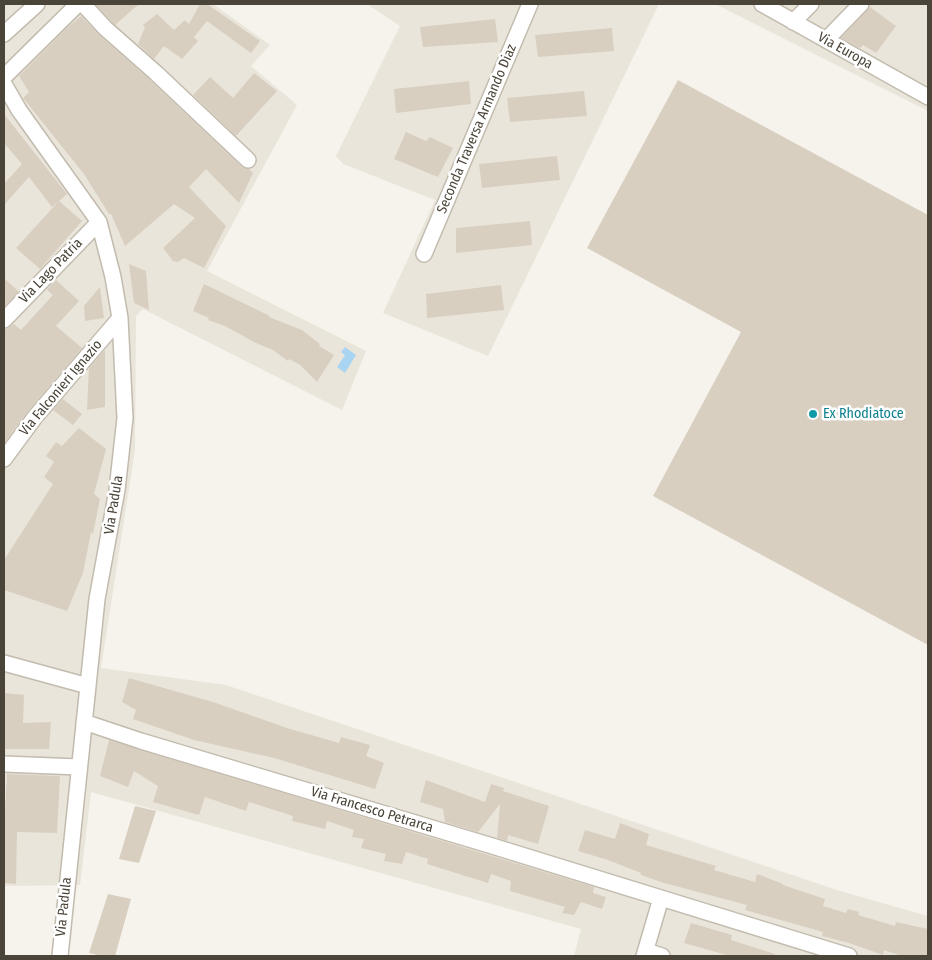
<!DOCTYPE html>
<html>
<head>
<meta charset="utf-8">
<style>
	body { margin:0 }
	#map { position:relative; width:932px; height:960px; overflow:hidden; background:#f6f3ec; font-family:"Fira Sans Condensed",sans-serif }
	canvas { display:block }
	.frame { position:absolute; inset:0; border:5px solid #4b4439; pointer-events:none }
</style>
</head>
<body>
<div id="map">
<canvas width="932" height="960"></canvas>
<div class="frame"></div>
</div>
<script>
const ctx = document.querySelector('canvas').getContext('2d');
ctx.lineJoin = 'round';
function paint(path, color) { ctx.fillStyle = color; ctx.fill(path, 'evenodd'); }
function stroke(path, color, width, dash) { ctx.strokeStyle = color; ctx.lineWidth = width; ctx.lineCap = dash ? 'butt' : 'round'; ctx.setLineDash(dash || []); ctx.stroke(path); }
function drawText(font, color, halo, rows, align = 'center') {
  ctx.font = font + ' "Fira Sans Condensed",sans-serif'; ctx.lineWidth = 5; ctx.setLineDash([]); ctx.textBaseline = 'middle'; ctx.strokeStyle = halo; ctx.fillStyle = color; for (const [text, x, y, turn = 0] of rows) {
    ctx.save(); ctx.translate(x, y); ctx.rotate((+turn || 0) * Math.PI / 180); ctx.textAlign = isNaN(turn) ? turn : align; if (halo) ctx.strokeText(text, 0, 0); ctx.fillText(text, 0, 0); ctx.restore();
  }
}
const residential = new Path2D(`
	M4,4H213L270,45L251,66L297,105L207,271L366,351L342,410L143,309L136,316L135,450L101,668L226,685L840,891L928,916V956H574L581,929L91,792L80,885L4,886Z
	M367,4H659L488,356L383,313L435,200L343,164L336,156L400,26Z
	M715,4H928V111Z`);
const water = new Path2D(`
	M345,347L356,355L345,373L337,367L345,355L341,352Z`);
const building = new Path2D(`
	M95,4H139L115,25Z
	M200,4H207L260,41L251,53L207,21L194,37L198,41L182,59L164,46L154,59L138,44L145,27L143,25L157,14L174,30L185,20L189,24Z
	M870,7L896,26L876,53L863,45L860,48L841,38Z
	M81,16L99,35L150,80L242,167L249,169L253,173L239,203L206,169L189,187L226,226L204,268L184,258L178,262L173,261L163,248L195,218L174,204L125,246L111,214H109L84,174L23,98L29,92L19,76L67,28Z
	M495,19L498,42L423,47L420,27Z
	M612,28L614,51L538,57L535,35Z
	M254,73L277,91L236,136L193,95L210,77L233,98Z
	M678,80L928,215V645L653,496L741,332L587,248Z
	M469,81L471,104L396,113L394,89Z
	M584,91L587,116L510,122L507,98Z
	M4,114L67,194L59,201L82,221L40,269L16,248L59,201L52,207L29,177L4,205V184L22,164L4,143Z
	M406,132L426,141L430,137L453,148L438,177L394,159Z
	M557,156L560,180L482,188L479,164Z
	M530,221L532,245L456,253V228Z
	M129,264L146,271L149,310L134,303Z
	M4,278L19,292L4,307Z
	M56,280L79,301L56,326L82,348L28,411L4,443V329H7L14,324L21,330L53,295L47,290Z
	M204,284L270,316L269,317L302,330L320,344L319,346L334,355L317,382L300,365L289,359L288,361L273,350L256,343L225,326L208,320L209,318L193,311Z
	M501,285L504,310L427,318L426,294Z
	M100,287L104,318L85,321L84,306Z
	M105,350V407L87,410L89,368Z
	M63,399L82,414L73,425L53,410Z
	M79,428L106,449L94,494L100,499L93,534L91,532L83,573L67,611L4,590V560L53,484L44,477L54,462L46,456L56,442L62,446Z
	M129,678L213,702L287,728L339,743L341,737L370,745L366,756L384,763L375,789L274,758L194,740L133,719L136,710L122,702Z
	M4,693L24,695L23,723L51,722L49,749H4Z
	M109,740L594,887L593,893L606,897L602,909L581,902L574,915L562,913L565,907L510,891L511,881L491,874L488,883L427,864L428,859L406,852L402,864L384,861L386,854L361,848L364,839L352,837L354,830L327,821L325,829L292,821L293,816L249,802L246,811L205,797L199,815L153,802L158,786L134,771L128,787L100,776Z
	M7,774L60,776L57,833L17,832L16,884L4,883V831Z
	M426,780L485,802L491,784L504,788L503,791L549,806L538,844L508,835L507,841L497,838L500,804L478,832L445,822L443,809L420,802Z
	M135,806L156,811L139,863L119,859Z
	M620,823L649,834L646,845L716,866L714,870L755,882L757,874L783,884V885L825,899L823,906L846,913L848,909L859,912L858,915L895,926L896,922L928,929V956H902L884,950L883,955L849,943L822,936L823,932L745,910L747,905L664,883L641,875V873L608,860L578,851L585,830L615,839Z
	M108,894L131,899L115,956H102L89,953Z
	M691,923L732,935L731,940L775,954L774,956H730L684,943Z`);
const minor = new Path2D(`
	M83,4L105,28L156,73L248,160
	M762,4L928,97
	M793,22L811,4
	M4,34L37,4
	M826,40L861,4
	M4,77L78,4
	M4,84L19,110L99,222L113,277L120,318L125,418L117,490L97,599L60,956
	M424,254L530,4
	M4,320L99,222
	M4,459L35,417L120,318
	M4,663L88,686
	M84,722L141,741L489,845L849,956
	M4,764L79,767
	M646,951L662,956
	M644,956L661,898`);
const markers = [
	[813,414,5,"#0f9aa8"]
];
const streetNames = [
	["Via Europa",845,51,29],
	["Seconda Traversa Armando Diaz",477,129,-67],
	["Via Lago Patria",51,271,-46],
	["Via Falconieri Ignazio",61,388,-50],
	["Via Padula",114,505,-81],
	["Via Francesco Petrarca",372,810,17],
	["Via Padula",64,907,-84]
];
const cultureNames = [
	["Ex Rhodiatoce",823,414]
];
paint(residential, '#eae5da');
paint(water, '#a9d4f2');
paint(building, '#d8cfc1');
stroke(minor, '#c2bbae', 18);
stroke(minor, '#fff', 15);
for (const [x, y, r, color] of markers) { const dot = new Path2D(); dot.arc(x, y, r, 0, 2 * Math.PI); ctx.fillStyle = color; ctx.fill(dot); stroke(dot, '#fff', 2); }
drawText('14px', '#4b4439', '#fff', streetNames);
drawText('14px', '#0d838f', '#fff', cultureNames, 'left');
</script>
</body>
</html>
